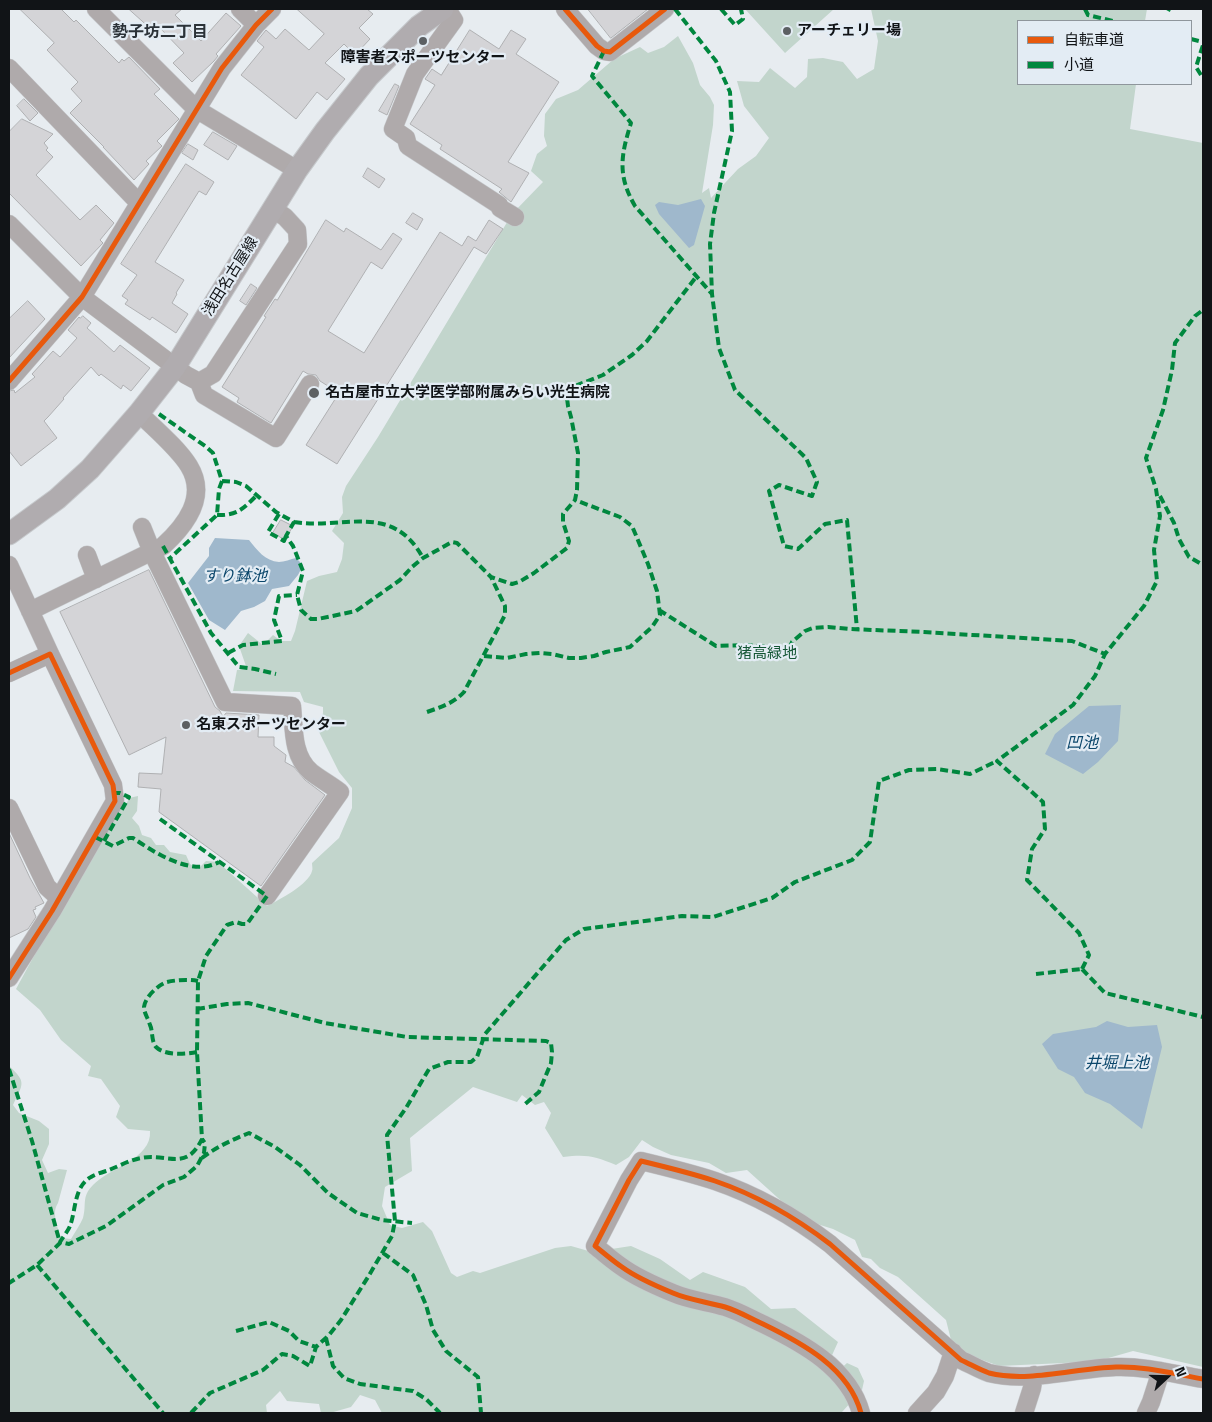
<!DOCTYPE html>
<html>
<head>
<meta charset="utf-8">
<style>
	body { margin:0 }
	#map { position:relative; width:1212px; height:1422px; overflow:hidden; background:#e7ecf0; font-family:"Titillium Web","Noto Sans JP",sans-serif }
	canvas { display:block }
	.frame { position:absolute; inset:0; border:10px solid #111417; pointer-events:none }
	.legend { position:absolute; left:1017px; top:20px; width:175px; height:65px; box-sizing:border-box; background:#e3ecf4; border:1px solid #8f969c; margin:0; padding:6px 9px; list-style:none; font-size:15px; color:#111417 }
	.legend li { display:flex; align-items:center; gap:10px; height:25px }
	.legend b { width:25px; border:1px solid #8f969c }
	.north { position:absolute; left:1142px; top:1352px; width:50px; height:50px; -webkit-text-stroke:4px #e3ecf4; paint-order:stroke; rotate:69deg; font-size:14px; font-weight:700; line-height:20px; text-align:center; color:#111417 }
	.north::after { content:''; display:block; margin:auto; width:18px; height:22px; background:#111417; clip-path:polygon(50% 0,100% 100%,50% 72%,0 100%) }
</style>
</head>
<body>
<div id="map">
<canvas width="1212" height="1422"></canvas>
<div class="frame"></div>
<ul class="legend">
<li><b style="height:6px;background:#e8590c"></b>自転車道</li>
<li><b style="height:6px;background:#00873e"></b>小道</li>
</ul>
<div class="north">N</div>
</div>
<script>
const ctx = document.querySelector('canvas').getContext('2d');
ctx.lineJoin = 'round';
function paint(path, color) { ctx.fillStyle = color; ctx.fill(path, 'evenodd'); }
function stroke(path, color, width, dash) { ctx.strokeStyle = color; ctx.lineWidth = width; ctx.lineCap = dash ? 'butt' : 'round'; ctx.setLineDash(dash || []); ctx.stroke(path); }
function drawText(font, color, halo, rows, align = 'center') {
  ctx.font = font + ' "Titillium Web","Noto Sans JP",sans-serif'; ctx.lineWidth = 4.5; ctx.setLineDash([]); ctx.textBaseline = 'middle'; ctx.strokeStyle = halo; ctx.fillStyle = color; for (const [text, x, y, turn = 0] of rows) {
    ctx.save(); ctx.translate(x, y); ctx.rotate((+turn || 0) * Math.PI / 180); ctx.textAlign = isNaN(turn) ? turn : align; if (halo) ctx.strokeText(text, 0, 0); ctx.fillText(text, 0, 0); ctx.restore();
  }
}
const green = new Path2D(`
	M745,9H834L785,53Z
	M871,9H1147L1145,21H1018V84H1136L1130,129L1203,143V1367L1133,1351L1105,1359L1085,1362L999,1366L966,1354L952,1344L946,1320L898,1277L880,1268L871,1259L862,1257L855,1240L833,1229L814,1223L788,1207L747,1170L726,1173L709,1163L671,1155L653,1147L642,1140L629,1157L616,1165C595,1156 586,1154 563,1157L545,1128L551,1113L544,1102L535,1105L522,1095L517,1102L473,1087L410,1138L412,1171L385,1187L382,1206L390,1225L402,1228L423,1222L432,1231L451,1273L457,1277L473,1271L480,1273L555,1248L571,1246L592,1252L631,1246L660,1259L690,1280L703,1272L745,1287L771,1309L795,1308L838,1342L828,1364L836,1373L847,1363L858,1368L864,1381L862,1390L842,1412V1413H382L375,1400L360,1395L351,1407L330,1413H321L319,1404L287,1401L280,1391L266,1405L267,1413H9V1066C27,1082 23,1084 13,1105L19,1113L39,1121L49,1129V1144L42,1160L48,1173L59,1169L67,1170L58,1203C51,1213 58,1228 61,1238L71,1239C75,1232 80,1225 83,1218C87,1204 81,1197 93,1185C109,1168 152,1159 150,1131L128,1129L116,1117L120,1106L101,1079L88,1076L91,1066L61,1040L40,1010L16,989L112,812L124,809L129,798L138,796L137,811L132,818L139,826L142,835L151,838L156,845H164L170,852L186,855L190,864L198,869L206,861L218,862L267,906C279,900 309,884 312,871C313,869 312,866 312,863L339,838L352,808V788L339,772L318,730L323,713V707L304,702L300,692L233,691L237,670L247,669L239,646L248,633L263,645L273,635L281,641H291L295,631L307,581L319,576L337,572L342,559L344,543L332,531L343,513L342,497L346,486L378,437L512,214L543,182L531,171L537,154L547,146L544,136L545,114L556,99L578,90L614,59L640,47L648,53L664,47L678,36L693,63L700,85L710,97L714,105L713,125L702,193L709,188L711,198L738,169L756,156L769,138L744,106L737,81L759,82L770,68L795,88L807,77L808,59L823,58L843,62L857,79L874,69L878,41Z`);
const water = new Path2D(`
	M701,199L705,206L694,245L689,248L659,214L655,205L659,202L678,205Z
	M215,538L249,540C257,550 265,561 279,562C284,562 291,559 296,558L303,565L298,575L289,586L272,589L265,601L254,607L241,611L225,630L209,620L188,583L209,556V548Z
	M1121,705L1118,741L1098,762L1083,774L1045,754L1055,734L1089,706Z
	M1107,1021L1128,1027L1157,1025L1162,1047L1142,1129L1110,1104L1085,1093L1074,1077L1058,1069L1042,1044L1053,1034L1096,1027Z`);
const building = new Path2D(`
	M20,9H61L74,22L76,20L119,63L122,59L124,61L129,57L160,89L154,94L179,119L157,141L162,146L146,161L149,164L134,180L103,147H104L70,113L82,101L71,89L78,82L47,50L54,43Z
	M129,9H182L175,15L201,41L226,13L241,26L216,54L218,56L214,61L192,82L173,63L184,53L160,28L152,36L145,28L147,26Z
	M297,9H367L373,14L359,28L370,39L355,55L344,44L325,63L345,79L327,100L317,92L296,119L241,75L264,47L257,41L266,30L276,39L285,29L309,50L324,34Z
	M588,9H648L611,38Z
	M470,30L499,49L511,30L526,39L516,54L559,82L508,162L529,173L511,202L499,192L502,189L440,149L442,145L410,124L435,85L425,79L432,69L441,75Z
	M395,84L399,86L387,115L379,111Z
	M24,99L38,113L30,121L17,106Z
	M22,119L53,134L44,143L48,148L46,150L53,157L36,175L80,220L96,205L114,223L100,240L103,243L81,266L9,193V132Z
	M213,132L237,146L228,160L204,145Z
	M188,144L198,150L193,160L182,153Z
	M186,164L214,182L206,195L199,191L155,262L184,280L176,293L177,294L172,303L188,314L176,333L152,317L150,320L125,304L128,300L122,296L137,275L121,264Z
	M368,168L385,179L379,188L363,177Z
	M413,213L423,219L417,230L406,223Z
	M326,220L344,232L346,228L381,250L393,233L402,239L382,269L371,262L328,331L364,353L440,232L462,246L468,236L476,241L489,220L503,229L486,254L474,247L337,464L306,445L339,393L320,381L316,375L308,374L303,371L271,423L237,402L239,398L222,387L266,317L264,316L275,299L277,300Z
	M251,284L257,288L246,305L240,301Z
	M28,301L45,319L9,358V319Z
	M83,316L91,323L87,328L114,352L120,345L150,368L131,391L123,385L121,389L101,374L99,376L91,367L63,398L64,399L48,417L44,421L57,438L21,466L9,451V391L14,390L15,393L35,377L32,374L53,351L60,357L77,338L68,330L79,317L80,318Z
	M281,520L293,526L285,540L273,533Z
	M149,570L215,707L220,711L223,717L226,713L259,715L258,737H274V746L286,755L285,762L294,767L305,780L325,795L261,886L159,812L161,789L138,787L139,773L162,774L166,737L129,755L60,612Z
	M9,833L30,878L44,903L35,907L36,909L33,910L36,917L28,929L9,938Z`);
const minor = new Path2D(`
	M96,9L196,109L297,170
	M240,9L256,25
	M447,9L454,20L415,74L393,129L406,138L408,146L499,205L500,208L515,217
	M565,9L597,46L604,51L610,52L665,9
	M9,68L139,203
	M9,224L82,297L186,375L199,382L213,374L298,244L297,230L285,217L273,209
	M9,381L82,297L222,68L256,25L272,9
	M199,382L204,395L276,438L310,384
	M142,527L152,552L225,702L292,706C294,728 292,756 311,772C320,779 331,785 340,792L267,896
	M87,555L96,579
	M9,565L50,654
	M30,611L163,546C185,526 208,497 189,466C178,448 155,429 139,413
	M9,673L50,654L113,785L115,801L52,911L9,978
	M9,808L47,887L59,898
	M861,1413C849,1368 802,1343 763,1324C750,1318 738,1311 725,1307C708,1302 689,1300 673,1293C656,1286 637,1278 622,1267C613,1261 604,1253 595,1246L629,1180L641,1161C666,1167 691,1173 715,1181C756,1195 796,1218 830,1244L961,1360C970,1364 980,1370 989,1373C1028,1383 1076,1368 1116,1367C1145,1366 1174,1374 1203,1379
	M917,1413L936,1392L945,1376L953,1352
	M1024,1413L1032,1388L1034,1375
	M1146,1413L1151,1402L1161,1371`);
const major = new Path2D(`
	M9,534L57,499L90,469L139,413L175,367L297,170L325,131L369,76L419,26L443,9`);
const quiet = new Path2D(`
	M675,9L716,61L730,92L732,131L714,213L710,244L712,294L719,348L735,390L806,458L817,482L812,496L779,485L769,491L784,546L798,549L825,524L847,520L857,629
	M721,9L735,25L743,19L741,9
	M1085,9L1088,15L1113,21
	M1168,11L1169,9
	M1191,39L1203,42
	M604,51L592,76L631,123C621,155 617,175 635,206L712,294
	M1201,75L1196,67L1203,45
	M159,414L205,446L213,453L222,481L219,489L217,515L169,559
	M222,481L236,482L246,486L276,512L294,522L286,536L293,546L303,571L297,595L301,610L311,619H318L356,611L400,580L412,567L423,558L452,542L457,543L491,577L512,584L519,582L534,573L567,548L569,541L563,522V514L575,500L577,490L578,453L571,417L568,406L567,398L575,386L603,375L632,355L647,341L696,277
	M1160,496L1174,523L1179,539L1189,557L1203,565
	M279,514L268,532L284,541L286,536
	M217,515C237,516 244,508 257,495
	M294,522C343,530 392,501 423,558
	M163,546L211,633L239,667L255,669L276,674
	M659,610L716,646L746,645L770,647L778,648L783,652H788L792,642L805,631L813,628L828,627L849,629L924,632L1072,641L1105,654L1144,606L1157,581L1154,550L1160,516L1156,489L1146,458L1163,410L1172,370L1175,343L1195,316L1203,310
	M228,653L243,645L282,641L274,620L279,596L297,595
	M484,656L507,658L526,654L540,653L552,654L569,658H581L594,656L606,652L630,647L652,627L660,615L657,591L648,564L632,526L620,517L575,500
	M427,712C441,707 454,703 464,692L505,615V606L491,577
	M160,819L267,896L247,924H242L236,922L227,925L206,956L198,981L197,1052L202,1139C186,1172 168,1153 141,1158C130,1160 119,1166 109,1170C103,1172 96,1174 91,1177C74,1186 76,1210 70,1226C68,1231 63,1237 60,1242L69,1244L106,1226L163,1185L184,1177L197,1166L204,1153L205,1143L202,1139
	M95,837L113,846L129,838H133C155,853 192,877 219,862
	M104,841L129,797L120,793H114
	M1082,969L1089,955L1079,933L1027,880L1032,849L1045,829L1043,802L997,761L1073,705L1095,676L1105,654
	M1082,969L1105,993L1203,1017
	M1036,974L1082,969
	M197,1009L227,1004L248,1003L325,1023L407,1037L546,1041L551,1043L552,1052L551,1063L539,1092L525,1104
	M197,1052C186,1054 165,1056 156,1047C151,1041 153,1031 150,1025C148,1018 144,1013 144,1007C145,997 158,985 167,982C176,980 188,979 198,981
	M9,1069L32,1141L60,1243L37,1265L9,1283
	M202,1158C216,1147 232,1140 249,1133L275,1147L300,1165L328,1193L357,1213L382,1220L412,1223
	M383,1253L413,1275L426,1305L433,1330L446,1351L478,1377L481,1413
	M37,1265L163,1413
	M236,1331L269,1322L289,1331L299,1341L316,1347
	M326,1338L333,1366L344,1378L360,1384L413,1391L426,1399L440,1413
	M191,1413L210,1393L263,1370L282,1354L293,1356L310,1366L316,1347L329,1335L341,1320L368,1277L392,1236L395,1221L387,1135L406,1108L429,1069L448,1062H471L477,1057L485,1034L566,940L584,929L682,916L713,917L772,898L795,882L852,860L870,842L879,781L909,770L937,769L970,774L997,761`);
const cycleway = new Path2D(`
	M565,9L597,46L604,51L610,52L665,9
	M9,381L82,297L222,68L256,25L272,9
	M9,673L50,654L113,785L115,801L52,911L9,978
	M861,1413C849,1368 802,1343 763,1324C750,1318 738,1311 725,1307C708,1302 689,1300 673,1293C656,1286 637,1278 622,1267C613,1261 604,1253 595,1246L629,1180L641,1161C666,1167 691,1173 715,1181C756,1195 796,1218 830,1244L961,1360C970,1364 980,1370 989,1373C1028,1383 1076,1368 1116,1367C1145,1366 1174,1374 1203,1379`);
const markers = [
	[787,31,5,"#5c6063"],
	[423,41,5,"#5c6063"],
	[314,393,6,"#5c6063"],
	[186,725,5,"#5c6063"]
];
const poiNames = [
	["アーチェリー場",797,31],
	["障害者スポーツセンター",423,58,"center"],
	["名古屋市立大学医学部附属みらい光生病院",325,393],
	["名東スポーツセンター",196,725]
];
const streetNames = [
	["浅田名古屋線",231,277,-58]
];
const parkNames = [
	["猪高緑地",767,654]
];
const neighbourhoodNames = [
	["勢子坊二丁目",160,33]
];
const waterNames = [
	["すり鉢池",235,577],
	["凹池",1082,744],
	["井堀上池",1117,1064]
];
paint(green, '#c2d5cc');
paint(water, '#9fb8cc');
paint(building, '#d4d4d7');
stroke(building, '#afb0b2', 1);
stroke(minor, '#c6c9cc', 19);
stroke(major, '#c6c9cc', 23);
stroke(minor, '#afaaab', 18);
stroke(major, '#b0acaf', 21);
stroke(quiet, '#00873e', 4, [8, 4]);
stroke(cycleway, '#e8590c', 5);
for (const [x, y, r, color] of markers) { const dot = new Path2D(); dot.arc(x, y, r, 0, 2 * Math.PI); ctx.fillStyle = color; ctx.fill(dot); stroke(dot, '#e3ecf4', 2); }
drawText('bold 15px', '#111417', '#e3ecf4', poiNames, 'left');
drawText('15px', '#111417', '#e3ecf4', streetNames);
drawText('15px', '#135534', '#e3ecf4', parkNames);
drawText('bold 16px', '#2b3238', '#e3ecf4', neighbourhoodNames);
drawText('italic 16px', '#0a466b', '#e3ecf4', waterNames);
</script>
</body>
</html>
